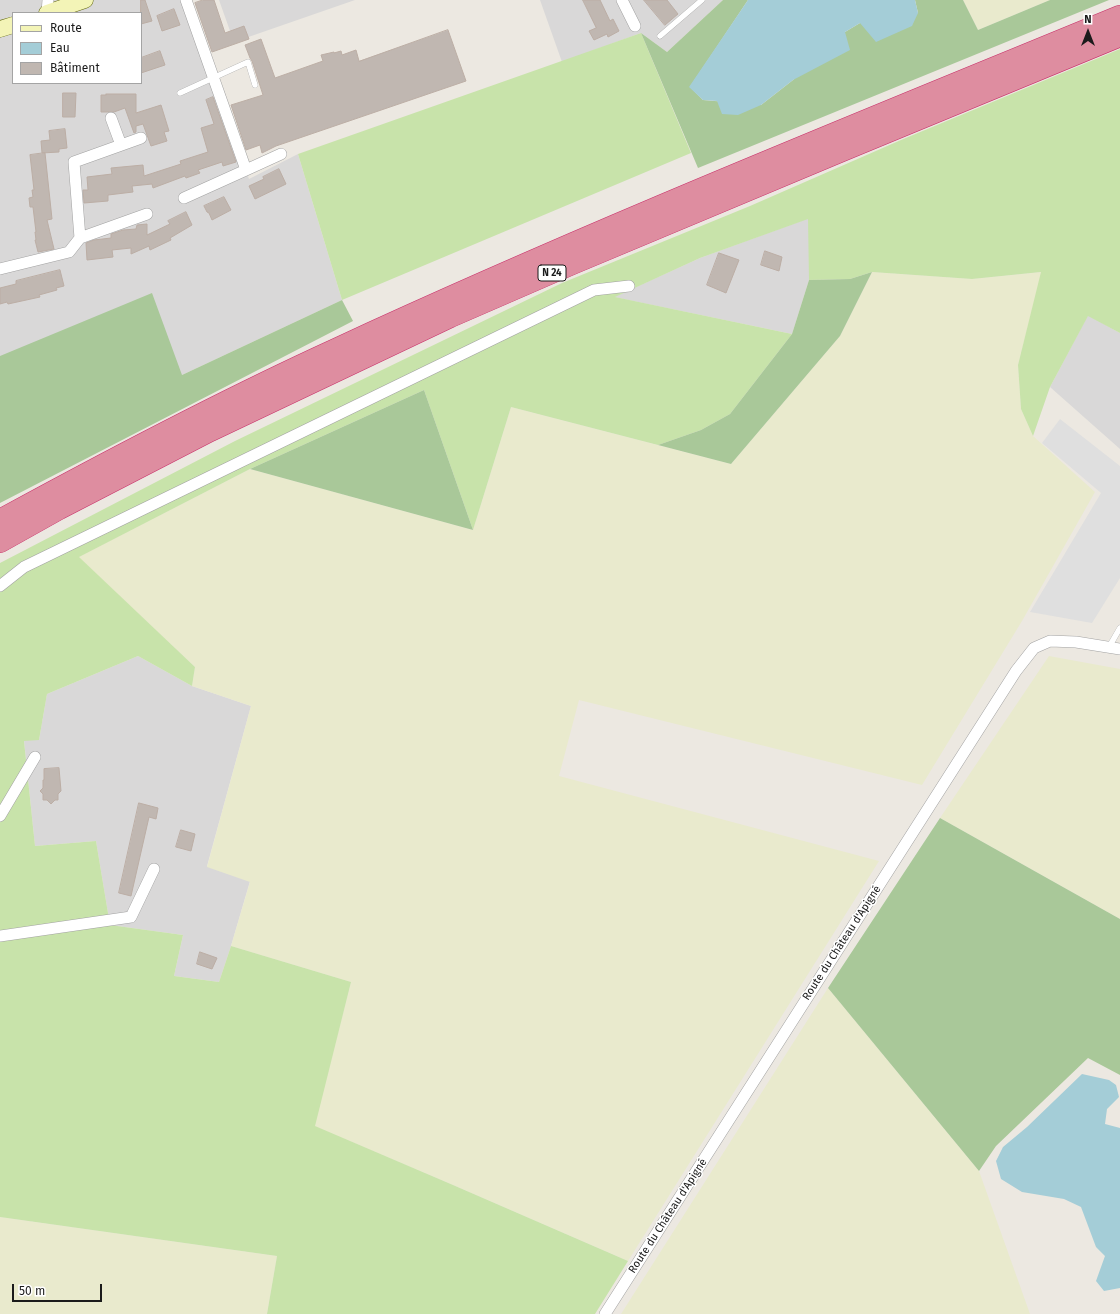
<!DOCTYPE html>
<html>
<head>
<meta charset="utf-8">
<style>
	body { margin:0 }
	#map { position:relative; width:1120px; height:1314px; overflow:hidden; background:#ece8e1; font-family:"Fira Sans",sans-serif }
	canvas { display:block }
	.legend { position:absolute; left:12px; top:12px; width:130px; height:72px; box-sizing:border-box; background:#fff; border:1px solid #a4a4a4; margin:0; padding:5px 7px; list-style:none; font-size:12px; color:#1b1b1b }
	.legend li { display:flex; align-items:center; gap:8px; height:20px }
	.legend b { width:20px; border:1px solid #a4a4a4 }
	.north { position:absolute; left:1068px; top:12px; width:40px; height:40px; -webkit-text-stroke:3px #fff; paint-order:stroke; rotate:0deg; font-size:11px; font-weight:700; line-height:16px; text-align:center; color:#1b1b1b }
	.north::after { content:''; display:block; margin:auto; width:14px; height:18px; background:#1b1b1b; clip-path:polygon(50% 0,100% 100%,50% 72%,0 100%) }
	.scale { position:absolute; left:12px; top:1284px; width:90px; height:18px; box-sizing:border-box; border:2px solid #1b1b1b; border-top:0; padding-left:5px; font-size:12px; line-height:14px; white-space:nowrap; color:#1b1b1b; -webkit-text-stroke:3px #fff; paint-order:stroke }
</style>
</head>
<body>
<div id="map">
<canvas width="1120" height="1314"></canvas>
<ul class="legend">
<li><b style="height:5px;background:#f3f4b7"></b>Route</li>
<li><b style="height:11px;background:#a4cdd7"></b>Eau</li>
<li><b style="height:11px;background:#c0b7b1"></b>Bâtiment</li>
</ul>
<div class="north">N</div>
<div class="scale">50 m</div>
</div>
<script>
const ctx = document.querySelector('canvas').getContext('2d');
ctx.lineJoin = 'round';
function paint(path, color) { ctx.fillStyle = color; ctx.fill(path, 'evenodd'); }
function stroke(path, color, width, dash) { ctx.strokeStyle = color; ctx.lineWidth = width; ctx.lineCap = dash ? 'butt' : 'round'; ctx.setLineDash(dash || []); ctx.stroke(path); }
function drawText(font, color, halo, rows, align = 'center') {
  ctx.font = font + ' "Fira Sans",sans-serif'; ctx.lineWidth = 3; ctx.setLineDash([]); ctx.textBaseline = 'middle'; ctx.strokeStyle = halo; ctx.fillStyle = color; for (const [text, x, y, turn = 0] of rows) {
    ctx.save(); ctx.translate(x, y); ctx.rotate((+turn || 0) * Math.PI / 180); ctx.textAlign = isNaN(turn) ? turn : align; if (halo) ctx.strokeText(text, 0, 0); ctx.fillText(text, 0, 0); ctx.restore();
  }
}
const residential = new Path2D(`
	M0,0H181L249,179L298,154L342,300L182,375L0,356ZM13,13H141V83H13Z
	M219,0H355L234,42Z
	M540,0H723L667,52L641,33L562,62Z
	M809,218V280L792,334L614,297L700,258Z
	M1088,315L1120,333V449L1050,387Z
	M138,656L192,686L251,706L207,866L250,881L231,946L219,982L174,976L183,935L110,925L96,841L35,846L24,740H39L47,694Z`);
const farmland = new Path2D(`
	M963,0H1050L978,30Z
	M872,272L972,279L1042,272L1018,365L1021,409L1033,436L1095,492L1022,621L922,785L579,700L559,776L879,861L628,1261L453,1185L314,1126L351,982L231,946L250,882L207,867L251,706L192,686L195,667L78,557L250,469L473,530L511,407L731,464L840,336Z
	M1049,656L1120,669V919L940,818Z
	M828,988L979,1171L1030,1314H621Z
	M0,1217L277,1256L267,1314H0Z`);
const grass = new Path2D(`
	M641,33L691,153L342,300L298,154Z
	M1120,49V333L1088,316L1050,387L1033,436L1021,409L1018,365L1041,272L972,279L872,272L850,279L809,280L808,219L700,258L615,297L792,334L730,414L701,430L658,445L511,407L473,530L424,390L250,469L79,557L195,667L192,686L138,656L47,694L39,740L24,741L35,846L96,841L110,925L183,935L174,976L219,982L231,946L351,982L315,1126L453,1185L628,1261L595,1314H267L277,1256L0,1217V563L235,441L562,283L750,206L901,140Z`);
const forest = new Path2D(`
	M723,0H748L690,87L703,100L761,105L793,80L845,32L860,23L918,13L915,0H963L978,30L1050,0H1109L698,168L641,33L667,52Z
	M872,272L840,336L731,464L658,445L701,430L730,414L792,334L809,280L850,279Z
	M152,293L182,375L342,300L353,321L0,503V356Z
	M424,390L473,530L250,469Z
	M940,818L1120,919V1075L1088,1058L996,1146L979,1171L828,988Z`);
const parking = new Path2D(`
	M1060,419L1120,466V578L1092,623L1030,612L1101,493L1042,443Z`);
const water = new Path2D(`
	M748,0H915L918,13L912,26L876,42L860,23L845,32L850,50L793,80L761,105L738,115L722,114L717,101L703,100L689,87Z
	M1082,1074L1109,1080L1116,1085L1119,1097L1107,1109L1105,1124L1120,1128V1288L1104,1291L1096,1281L1105,1256L1096,1247L1081,1207L1064,1199L1022,1192L1001,1179L996,1161L1003,1147L1027,1127Z`);
const building = new Path2D(`
	M141,0H145L152,21L141,24Z
	M203,0H214L225,33L244,26L249,39L212,52L195,3Z
	M583,0H600L610,21L613,19L619,31L608,37L607,34L594,40L589,31L596,28Z
	M644,0H667L678,14L665,25Z
	M174,9L180,25L162,31L157,16Z
	M448,30L466,81L276,146L262,153L260,145L246,150L231,105L263,95L252,61L250,58L245,45L261,39L275,78L323,61L321,55L334,52V53L341,51L342,55L356,50L359,61Z
	M160,51L165,65L141,73V58Z
	M63,93H76L75,117H63Z
	M106,94H136V113L161,105L169,131L164,132L167,141L151,146L143,124L136,126V132L134,133L125,108L114,112H101V95H106Z
	M213,97L236,162L223,166L222,162L198,170L200,173L186,178L185,176L153,188L152,184L132,186L133,192L108,195V201L84,203L83,190H88L87,177L112,174L111,168L143,165L144,176L181,164L180,161L208,152L201,128L214,124L206,100Z
	M65,129L67,148L59,149V152L42,153L41,141L50,140L49,131Z
	M45,153L52,219L47,220L54,249L38,252L35,240H36L35,232H36L33,207H30L29,198L33,197L32,190H34L30,155Z
	M279,169L286,184L255,199L249,186L264,179L263,177Z
	M224,197L231,210L212,220L209,213L207,212L204,206Z
	M186,212L192,225L170,238L171,240L150,250L149,246L131,254V248L112,250L113,257L87,260L86,243L94,240L111,238V234L123,230L136,229L137,225L147,224V235L170,224L168,221Z
	M765,251L782,257L779,271L761,265Z
	M719,253L739,260L726,293L707,285Z
	M60,270L64,286L56,288L57,290L39,295L40,297L8,304L7,302L0,304V288L16,284V281Z
	M59,768L61,791L58,794V800H55L51,804L47,800H43V794L40,791L43,788V780H44V769Z
	M139,803L158,808L156,819L149,817L131,896L119,893Z
	M181,830L195,834L191,851L176,847Z
	M200,952L217,958L212,969L197,964Z`);
const lane = new Path2D(`
	M660,36L702,0
	M180,93L248,62L255,85
	M1109,647L1120,628`);
const street = new Path2D(`
	M622,0L635,26
	M47,13L48,0
	M111,118L121,145
	M246,170L281,154
	M184,198L246,170L186,0
	M80,238L147,214
	M0,269L69,252L80,238L74,162L141,138
	M0,586L24,567L594,290L629,286
	M0,816L35,757
	M0,936L131,917L154,869
	M605,1314L1016,671L1034,648L1050,641L1076,642L1120,649`);
const secondary = new Path2D(`
	M47,13L85,0
	M0,29L13,25`);
const highway = new Path2D(`
	M0,520C110,460 222,401 336,349C593,230 858,124 1120,16
	M0,542L59,509L210,431L450,317L572,264L844,150L1120,36`);
const shields = [
	[552,273,28]
];
const shieldNames = [
	["N 24",552,273]
];
const streetNames = [
	["Route du Château d'Apigné",842,943,-57],
	["Route du Château d'Apigné",668,1216,-57]
];
paint(residential, '#d9d8d8');
paint(farmland, '#e9eacd');
paint(grass, '#c8e3aa');
paint(forest, '#a9c899');
paint(parking, '#dfdfdf');
paint(water, '#a4cdd7');
paint(building, '#c0b7b1');
stroke(building, '#bcaea5', 1);
stroke(lane, '#a2a2a2', 6);
stroke(street, '#a2a2a2', 12);
stroke(secondary, '#61670c', 17);
stroke(highway, '#c8306a', 22);
stroke(lane, '#fff', 5.5);
stroke(street, '#fff', 11);
stroke(secondary, '#f3f4b7', 16);
stroke(highway, '#de8da0', 21);
for (const [x, y, w] of shields) { const box = new Path2D(); box.roundRect(x - w / 2, y - 8, w, 16, 3); ctx.fillStyle = '#fff'; ctx.fill(box); stroke(box, '#1b1b1b', 1); }
drawText('bold 10px', '#1b1b1b', null, shieldNames);
drawText('11px', '#1b1b1b', '#fff', streetNames);
</script>
</body>
</html>
